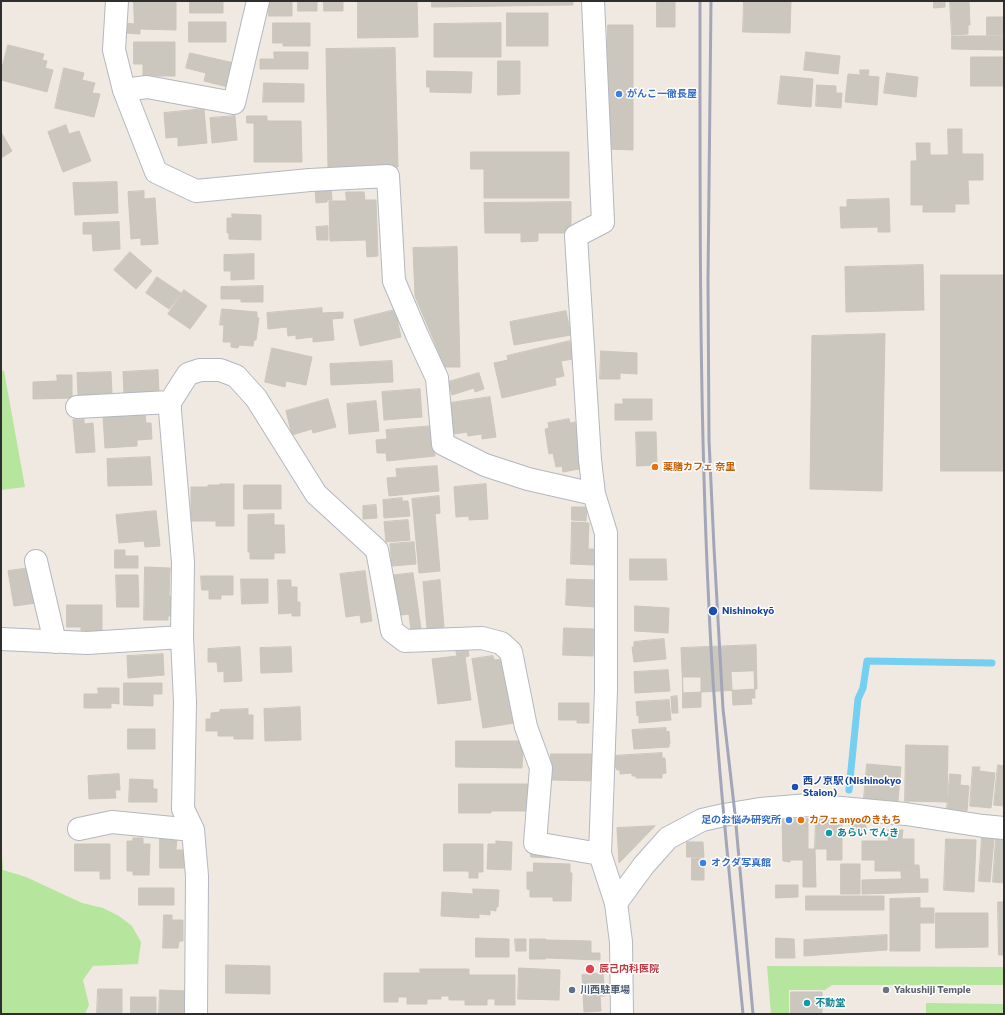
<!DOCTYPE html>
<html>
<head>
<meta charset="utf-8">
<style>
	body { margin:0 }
	#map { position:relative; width:1005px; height:1015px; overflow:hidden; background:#efe9e1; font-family:Commissioner,sans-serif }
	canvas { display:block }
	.frame { position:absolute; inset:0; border:2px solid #2e2e2e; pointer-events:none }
</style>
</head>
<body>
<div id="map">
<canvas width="1005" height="1015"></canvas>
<div class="frame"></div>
</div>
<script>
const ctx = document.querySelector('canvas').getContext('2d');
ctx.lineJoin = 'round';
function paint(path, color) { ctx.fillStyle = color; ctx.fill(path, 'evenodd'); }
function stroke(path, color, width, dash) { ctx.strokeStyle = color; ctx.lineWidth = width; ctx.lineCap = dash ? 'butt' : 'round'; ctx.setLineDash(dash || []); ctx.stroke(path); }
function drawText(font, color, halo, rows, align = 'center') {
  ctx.font = font + ' Commissioner,"Noto Sans JP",sans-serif'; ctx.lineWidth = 3; ctx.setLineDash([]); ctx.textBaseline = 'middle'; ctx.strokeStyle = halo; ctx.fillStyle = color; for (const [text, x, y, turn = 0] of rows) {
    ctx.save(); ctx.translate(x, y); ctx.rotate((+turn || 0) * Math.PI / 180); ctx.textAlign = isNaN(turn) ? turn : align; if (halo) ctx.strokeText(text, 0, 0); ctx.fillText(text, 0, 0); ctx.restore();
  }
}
const green = new Path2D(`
	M1,370L4,371L25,487L1,490Z
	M1,839L3,870L26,877L82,903L103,908L119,916L132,926L141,942L138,964L93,966L83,980L89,1005L85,1014H1Z
	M767,966L1004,967V985H832L825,990H789V1014H771Z
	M926,1003L1004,1004V1014H926Z`);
const stream = new Path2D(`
	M849,790L858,699L863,688L867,661L992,663`);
const building = new Path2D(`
	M134,1H176V30L140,29V34L126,33V23L134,24Z
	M190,1H229H223V13H190Z
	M269,1H292V16H269Z
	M298,1H317V11H298Z
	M324,1H343V11H324Z
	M358,1H417L418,37L358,38Z
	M432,1H573V5L432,7Z
	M657,1H675V27H657Z
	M744,1H791L790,33L743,32Z
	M934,1H945V7L934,8Z
	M950,1H969L970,25H968V34L952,35Z
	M507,13H548V46H507Z
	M987,17H1004V35H987Z
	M189,22H226V42H189Z
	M273,23H310V46H283V43H273Z
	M501,23V57H434V24Z
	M608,25H633V150L607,149Z
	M952,36H1004V50L952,49Z
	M134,42H175V76H143V64H134Z
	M8,45L44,54L42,60L47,61L45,68L53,70L47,92L1,80V72Z
	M395,48L398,167L328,168L326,49Z
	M274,52H308V69H260V59H274Z
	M806,52L840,56L838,74L804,70Z
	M190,53L234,63L228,87L204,81L206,73L186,68Z
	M971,57H1004V86H971Z
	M498,61H520V94L498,95Z
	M64,68L84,73L82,80L95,83L92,93L100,94L94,117L55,108Z
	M860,70H869L868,76L879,77L877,105L845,102L848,74L860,75Z
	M427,71L472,72L471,93L430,92V87H427Z
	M887,73L918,77L916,97L884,93Z
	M781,76L813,79L811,107L778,104Z
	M264,83L304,84V102H263Z
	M817,85L836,86V93H842L841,108L816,106Z
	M204,109L207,143L178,146V137L166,138L164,113Z
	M235,116L237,140L212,143L210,118Z
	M247,116H267V121H301L302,162H254V123H247Z
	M66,125L69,134L79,131L91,161L63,172L48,132Z
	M948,129H962V154H983V180H968L969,204H955V212H923V205H911V161H917L916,143H930V155H948Z
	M1,132L12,151L1,158Z
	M471,152H569V198H484V169H471Z
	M117,182L118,213L75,215L73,183Z
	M331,187L332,200H327V202L316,203L315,188Z
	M144,191V199L155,198L158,244L141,245V238L131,239L128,192Z
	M346,192H364L365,200H376L378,256L367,257L366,240L330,241L329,201H346Z
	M889,199L890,232H878V227L841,228L840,207H847V200Z
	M571,202V233H538V241L521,242V233H485L484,203Z
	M232,214L261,215V240L229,239V233H227V218H232Z
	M119,222L120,249L93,251L92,234H83V223Z
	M328,226V240H317L316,227Z
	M457,247L460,367H445L415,296L413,248Z
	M130,252L152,271L136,289L114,270Z
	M254,254V279L231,280V271H224V255Z
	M923,265L924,310L846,312L845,267Z
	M941,275H1004V471H941Z
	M157,277L181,293L169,309L146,293Z
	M263,286V302H241V299H221V287Z
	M184,290L207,306L190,329L168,314Z
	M322,308V313L343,312V318L332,319L334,340L313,342V337L296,339V335L288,336L287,327L268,329L267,313Z
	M222,309L257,312V318H259L256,340H254L253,346L239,345L238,348L231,347V342H223L224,325H220Z
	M395,310L401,337L360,346L354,320Z
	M566,311L571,335L514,345L510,322Z
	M885,334L882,491L810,489L812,336Z
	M570,341L573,359L561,361L564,376L555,378L556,385L502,398L494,363L508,360L507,356Z
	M272,348L312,357L306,385L286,381L285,387L265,382Z
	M601,351L637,353V374L620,373V379H600Z
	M392,361L393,382L331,385L330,364Z
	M158,370L159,393L124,394L123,372Z
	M111,372L112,393L78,395L77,373Z
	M479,373L484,389L475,392L474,388L452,395L448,382Z
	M57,375H72V398L33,399V382L57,381Z
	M420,389L422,417L384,420L382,392Z
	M490,397L496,437L482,439V434L468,436L467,432L454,434L450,403Z
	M328,399L336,427L313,433L312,429L292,435L286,411Z
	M623,399H652V420H615V404H623Z
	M376,401L379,431L349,434L347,404Z
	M145,414L146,423H151L152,439L137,440V446L105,448L103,416Z
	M84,419V424L93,423L95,452L76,453L73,420Z
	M569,419L570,423L575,422L581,458H578L579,469L563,472L562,466L556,467L553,453L549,454L545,429L549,428L548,423Z
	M433,426L435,456L387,461L386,453H377L376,440L387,439L386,430Z
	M636,432H656L657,465L637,466Z
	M150,457L152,485L108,486L107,459Z
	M437,466L439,491L389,496L387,478L397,477L396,469Z
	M220,484H234V526H216V521H191V487H208V485H220Z
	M486,484L488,519L469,520V516L456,517L454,487Z
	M244,485H281V509H244Z
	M439,496L440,513L435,514L440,571L419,573L412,499Z
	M402,498V501H408L410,516L384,518L383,500Z
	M376,505L377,518L363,519V506Z
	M572,507H587L586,521L572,520Z
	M156,511L160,546L145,547L144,541L119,543L116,515Z
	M274,514V525H284L285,553H274V559H250V552H248V515Z
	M408,520L410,540L386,542L384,522Z
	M572,522L589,523L588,549H594V565L571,564Z
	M414,542L416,564L392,566L390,544Z
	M115,550H125V556H138V568H115Z
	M630,559H666L667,580H630Z
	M145,567L170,568L169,596H175V616H168V620H144Z
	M30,568L36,603L14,606L8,571Z
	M365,571L372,621L361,623L360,615L346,617L340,574Z
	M413,573L421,629L411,630L409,614L394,616L388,576Z
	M116,575H138L139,607H117Z
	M201,576H233V595H221V599H209V590H202Z
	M241,579H268V603L242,604Z
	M567,579L597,580L596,607L566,605Z
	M278,580H291V587H297V602H300V616H292V613L279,614Z
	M440,580L444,627L427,629L423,582Z
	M67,605H102V631H81V627H67Z
	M635,606L669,608L668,633L635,631Z
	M564,628L594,629L593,656L563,655Z
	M664,639L666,659L634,662L632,647H634V642Z
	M756,645L757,689L683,693L681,648Z
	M240,647L242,681L224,682V671L218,672L217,662H208V649Z
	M291,647L292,672L261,673L260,648Z
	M468,650L469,656L465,657L471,700L438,704L432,659L457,656L456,652Z
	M163,654L164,675L128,678L127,656Z
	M493,656L494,660L504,659L514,723L483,728L472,659Z
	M668,670L670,691L635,693L634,672Z
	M754,671L755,698H751L752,704L733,705L731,672Z
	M683,677H701V707L683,708Z
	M124,683H162V694H153V706L124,705Z
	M98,688H119V704L111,703V708H84V694H98Z
	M677,696L678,713H672L671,697Z
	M669,700L671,720L639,723V715L637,716L636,702Z
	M559,703H589V723H577V720H559Z
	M300,707L301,740L265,741L264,709Z
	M248,709V715H253V739H234V736H218V731H206V719H211V713L220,712V710Z
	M666,728V732L669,731L670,744H669V747L634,749L632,730Z
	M128,729H155V749H128Z
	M456,741H527L523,749L522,768L456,767Z
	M906,745L948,746L947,802L905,801Z
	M662,753V758H665L666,773L662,774V778H636V776H632V773L620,774V770H617L616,767H613L612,756Z
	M551,754H599V781L551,780Z
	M867,764L901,767L898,801L864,798Z
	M998,765L1004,766V806L994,805Z
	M973,767H980L979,771L995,773L991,808L970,806Z
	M119,774L120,790H115L116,798L89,799L88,776Z
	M950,774L961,775L960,785L969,786L967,811L947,809Z
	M130,779L153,780V789H157V802H129Z
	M459,784H528L529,811H491V813H459Z
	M816,816L842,817V860H827V849H815Z
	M850,817H866V834H850Z
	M808,819V849H815L816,887H803V860H790V862L783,861L782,820Z
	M655,826L619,863L617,828Z
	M888,830H903L902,839H914V865H901V871H875V860H862V841H888Z
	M160,837H177L176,850H184V868H160Z
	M982,837L994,838L990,882L979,881Z
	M133,838H143V844H150L149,875H133V871H127V841H133Z
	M996,838H1004V883L993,882Z
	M946,839L976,840L974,892L944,890Z
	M496,841L512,842L511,870L487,869L488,844H496Z
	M687,842H703L704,857H687Z
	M75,844H110V879H100V871H75Z
	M444,844H483V872H478V878H469V871H444Z
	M532,847H551V858L531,857Z
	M692,858H704V880H692Z
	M534,863L570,864V873H572L571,901H553V897H530V890L527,889V872H533Z
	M841,864H860V894H841Z
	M901,865H919L920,879H928V892L862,894V880L901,879Z
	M776,885H798V897L776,898Z
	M139,888H174V905H139Z
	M473,889L499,890L498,907H496V911L490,910V915L479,914V918L441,916L442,892L473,894Z
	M806,896H884V910H806Z
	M920,898V908H934V923H920V951H890V899Z
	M998,902H1004V955H999Z
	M936,913H988V947L936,948Z
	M164,915H172V920H183V941H179L178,948H163Z
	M887,935V950L804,956V940Z
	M476,938L509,939V957H476Z
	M776,938L794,939L795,958H776Z
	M515,939H526V951H516Z
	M530,939H546V959H530Z
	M547,940L591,941V953H600V960L547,958Z
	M226,965L270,966V994L226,993Z
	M519,968L560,970L559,1000L518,999Z
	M420,969H469V975H515V1005H495V999H487V1005H465V1000H449V996H441V999H427V1004H407V997H398V1002H384V973H420Z
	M603,973L605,996H600L601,1011L584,1012L582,975Z
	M98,989H122V1014H97Z
	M160,990L188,991L187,1014H159Z
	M791,992H822V1014H791Z
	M131,997H156V1014H131Z`);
const minor = new Path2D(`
	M117,1L114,50L124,90L156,172L196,191L310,180L388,176L394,281L417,335L437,378L443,444L485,465L528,479L594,494L606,533V690L600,854L616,903
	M593,1L603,222L576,236L590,460L594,494
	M124,90L147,87L234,103L258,1
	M77,407L170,402
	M36,561L55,642
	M1,639L87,643L182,637
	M79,829L112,822L193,830
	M196,1014L197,876L193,830L183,809L185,702L182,637L183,562L170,411V402L188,374L200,370H220L236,376L256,398L316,494L377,550L392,631L405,641L482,638L501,643L511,652L526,727L541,768L535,843L600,854`);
const tertiary = new Path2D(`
	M616,903L621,942L622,1014`);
const secondary = new Path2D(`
	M616,903L644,865L668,838L702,820L724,815L760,809L809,805L906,814L983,826L1004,828`);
const rail = new Path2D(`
	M700,1C700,203 699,405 709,608C715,743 730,879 743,1014
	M711,1L708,280L709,440L714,548L723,709L735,814L753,1014`);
const markers = [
	[619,94,4,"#3f7fe0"],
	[655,467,4,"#e8710a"],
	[713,611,5,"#1a4fb4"],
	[795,787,4,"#1a4fb4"],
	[789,820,4,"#3f7fe0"],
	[801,820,4,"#e8710a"],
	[829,833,4,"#0f9aa8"],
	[703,863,4,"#3f7fe0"],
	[590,969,5,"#e0444e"],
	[572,990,4,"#5c6f8a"],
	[886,990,4,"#6b7280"],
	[807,1003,4,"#0f9aa8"]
];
const shopNames = [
	["がんこ一徹長屋",627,94],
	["足のお悩み研究所",781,820,"right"],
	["オクダ写真館",711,863]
];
const foodNames = [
	["薬膳カフェ 奈里",663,467],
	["カフェanyoのきもち",809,820]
];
const transitNames = [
	["Nishinokyō",722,611],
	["西ノ京駅 (Nishinokyo",803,781],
	["Staion)",803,793]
];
const cultureNames = [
	["あらい でんき",837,833],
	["不動堂",815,1003]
];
const healthNames = [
	["辰己内科医院",599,969]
];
const serviceNames = [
	["川西駐車場",580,990]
];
const worshipNames = [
	["Yakushiji Temple",894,990]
];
paint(green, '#b6e59e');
stroke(stream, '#75cff0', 7);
paint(building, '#cbc7bf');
stroke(building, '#cbc5ba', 1);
stroke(minor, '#b4b7c1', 24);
stroke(tertiary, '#b4b7c1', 24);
stroke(secondary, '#b4b7c1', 24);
stroke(minor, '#fff', 22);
stroke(tertiary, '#fff', 22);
stroke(secondary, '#fff', 22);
stroke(rail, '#a3a6b8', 3);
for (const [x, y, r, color] of markers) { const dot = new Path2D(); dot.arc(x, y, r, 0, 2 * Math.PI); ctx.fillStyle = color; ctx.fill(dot); stroke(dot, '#fff', 1.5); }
drawText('bold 10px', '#366cbe', '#fff', shopNames, 'left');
drawText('bold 10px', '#c56008', '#fff', foodNames, 'left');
drawText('bold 10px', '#164399', '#fff', transitNames, 'left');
drawText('bold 10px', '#0d838f', '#fff', cultureNames, 'left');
drawText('bold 10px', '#be3a42', '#fff', healthNames, 'left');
drawText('bold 10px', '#4e5e75', '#fff', serviceNames, 'left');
drawText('bold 10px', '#5b616d', '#fff', worshipNames, 'left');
</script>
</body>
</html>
